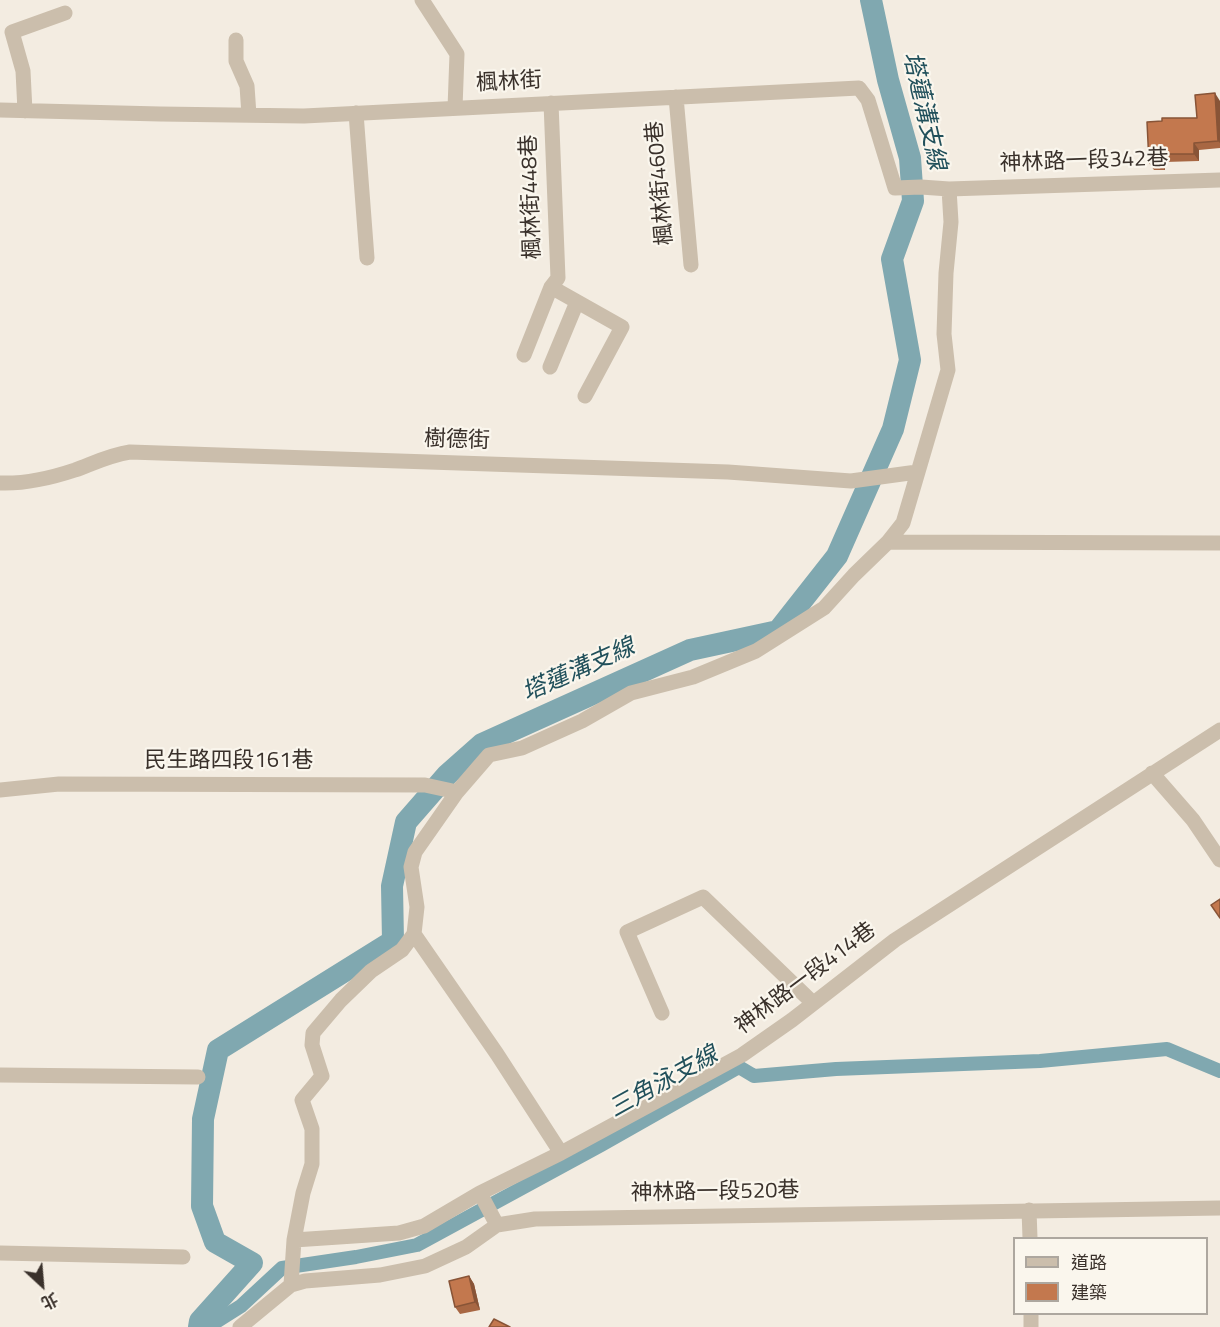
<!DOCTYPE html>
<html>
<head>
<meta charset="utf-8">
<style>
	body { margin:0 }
	#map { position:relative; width:1220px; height:1327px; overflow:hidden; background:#f3ece1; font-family:"Titillium Web","Noto Sans TC",sans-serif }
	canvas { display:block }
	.legend { position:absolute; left:1013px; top:1237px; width:195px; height:78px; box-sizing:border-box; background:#faf6ed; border:2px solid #ada79f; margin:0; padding:8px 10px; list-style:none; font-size:18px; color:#3a312b }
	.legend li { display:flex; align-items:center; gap:12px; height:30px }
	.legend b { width:30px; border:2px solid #ada79f }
	.north { position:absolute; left:12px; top:1255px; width:60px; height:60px; -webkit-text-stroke:4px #faf6ed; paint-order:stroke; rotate:154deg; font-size:16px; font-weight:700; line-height:24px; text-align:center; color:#3a312b }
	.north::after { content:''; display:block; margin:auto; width:21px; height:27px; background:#3a312b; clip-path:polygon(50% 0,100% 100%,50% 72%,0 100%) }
</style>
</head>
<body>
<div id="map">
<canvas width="1220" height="1327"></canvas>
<ul class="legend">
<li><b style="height:8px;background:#cbbeac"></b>道路</li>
<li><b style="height:16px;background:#c3784e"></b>建築</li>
</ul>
<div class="north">北</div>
</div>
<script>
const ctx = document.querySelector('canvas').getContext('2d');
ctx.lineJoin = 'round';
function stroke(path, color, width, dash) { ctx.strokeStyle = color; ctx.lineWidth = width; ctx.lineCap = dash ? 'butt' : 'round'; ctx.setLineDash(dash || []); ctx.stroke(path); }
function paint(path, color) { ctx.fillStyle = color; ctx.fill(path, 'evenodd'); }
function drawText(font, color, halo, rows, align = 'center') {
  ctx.font = font + ' "Titillium Web","Noto Sans TC",sans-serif'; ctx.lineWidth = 4.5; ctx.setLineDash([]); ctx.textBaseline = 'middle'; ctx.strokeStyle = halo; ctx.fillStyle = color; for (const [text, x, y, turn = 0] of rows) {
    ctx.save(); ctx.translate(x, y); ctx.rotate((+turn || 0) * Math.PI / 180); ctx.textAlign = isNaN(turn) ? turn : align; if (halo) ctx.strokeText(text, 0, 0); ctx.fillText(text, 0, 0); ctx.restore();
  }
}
const canal = new Path2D(`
	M208,1327L241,1306L282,1268L356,1257L417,1245L601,1145L739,1067L754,1076L836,1069L1040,1061L1167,1049L1220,1071`);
const river = new Path2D(`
	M199,1327L200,1321L252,1263L215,1242L202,1206L203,1119L218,1050L393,941L392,886L406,822L447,775L482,744L690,650L778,631L837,556L893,429L910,360L892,259L913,201L910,158L888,80L871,0`);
const minor = new Path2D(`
	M422,0L457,54L455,108
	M236,40V61L247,86L249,115
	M676,97L691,265
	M0,110L160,114L304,116L859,88L868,100L895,188L921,187L949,189L1220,180
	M25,111L23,71L12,32L65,13
	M356,113L367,258
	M551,287L622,327L585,396
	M524,355L551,287L558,278L551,103
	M550,367L577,302
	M0,483C25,484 51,478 75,470C94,463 110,455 130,452L728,472L851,481L917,472
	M888,542L1220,543
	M1152,773L1193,820L1220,860
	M0,790L59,784L425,785L457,792
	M414,934L497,1054L561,1153
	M662,1013L627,932L703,897L813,1003
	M0,1075L198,1077
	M480,1193L497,1225
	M1029,1210L1030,1238
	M294,1240L399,1233L424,1226L480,1193L561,1153L742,1055L792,1020L895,940L1220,730
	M0,1253L183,1257
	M291,1285L294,1240L303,1193L312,1164V1129L302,1100L322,1076L312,1045L313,1033L341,1000L371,971L402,950L414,934L417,907L411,867L415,852L457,792L489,755L522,748L582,721L631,693L693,677L756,651L824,608L854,575L888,542L903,523L948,370L944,334L946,273L951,222L949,189
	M1031,1314V1327
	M240,1327L291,1285L305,1281L380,1275L425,1266L466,1247L497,1225L535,1219L1220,1208`);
const wall = new Path2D(`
	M1220,101V148L1199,150V161L1165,162V170H1154L1149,163L1162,121L1197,118Z
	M469,1276L474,1284L480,1310L460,1314L455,1307Z`);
const shadedWall = new Path2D(`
	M1215,93L1220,101V143L1218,141Z
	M1194,143L1199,150V161L1194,154Z
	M1159,154L1165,162V170L1160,162Z
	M469,1276L474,1284L480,1310L475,1302Z`);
const building = new Path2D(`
	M1215,93L1218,141L1194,143V154H1159L1160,162L1149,163L1147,122L1162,121V118H1197L1195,95Z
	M1220,899V918L1211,905Z
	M469,1276L475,1302L455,1307L449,1281Z
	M494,1319L510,1327H489Z`);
const streetNames = [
	["楓林街",509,83,-3],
	["神林路一段342巷",1084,162,-2],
	["楓林街460巷",661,183,-95],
	["楓林街448巷",532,197,-92],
	["樹德街",457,441,2],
	["民生路四段161巷",229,762],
	["神林路一段414巷",806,979,-37],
	["神林路一段520巷",715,1193,-1]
];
const waterNames = [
	["塔蓮溝支線",923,111,77],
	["塔蓮溝支線",579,671,-24],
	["三角泳支線",664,1083,-29]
];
stroke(canal, '#80a8b0', 14);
stroke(river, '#80a8b0', 22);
stroke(minor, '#cbbeac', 15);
paint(wall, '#a86743');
paint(shadedWall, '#885437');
paint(building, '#c3784e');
stroke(building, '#885437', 1.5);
drawText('22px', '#3a312b', '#faf6ed', streetNames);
drawText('italic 24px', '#21505b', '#faf6ed', waterNames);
</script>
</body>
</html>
